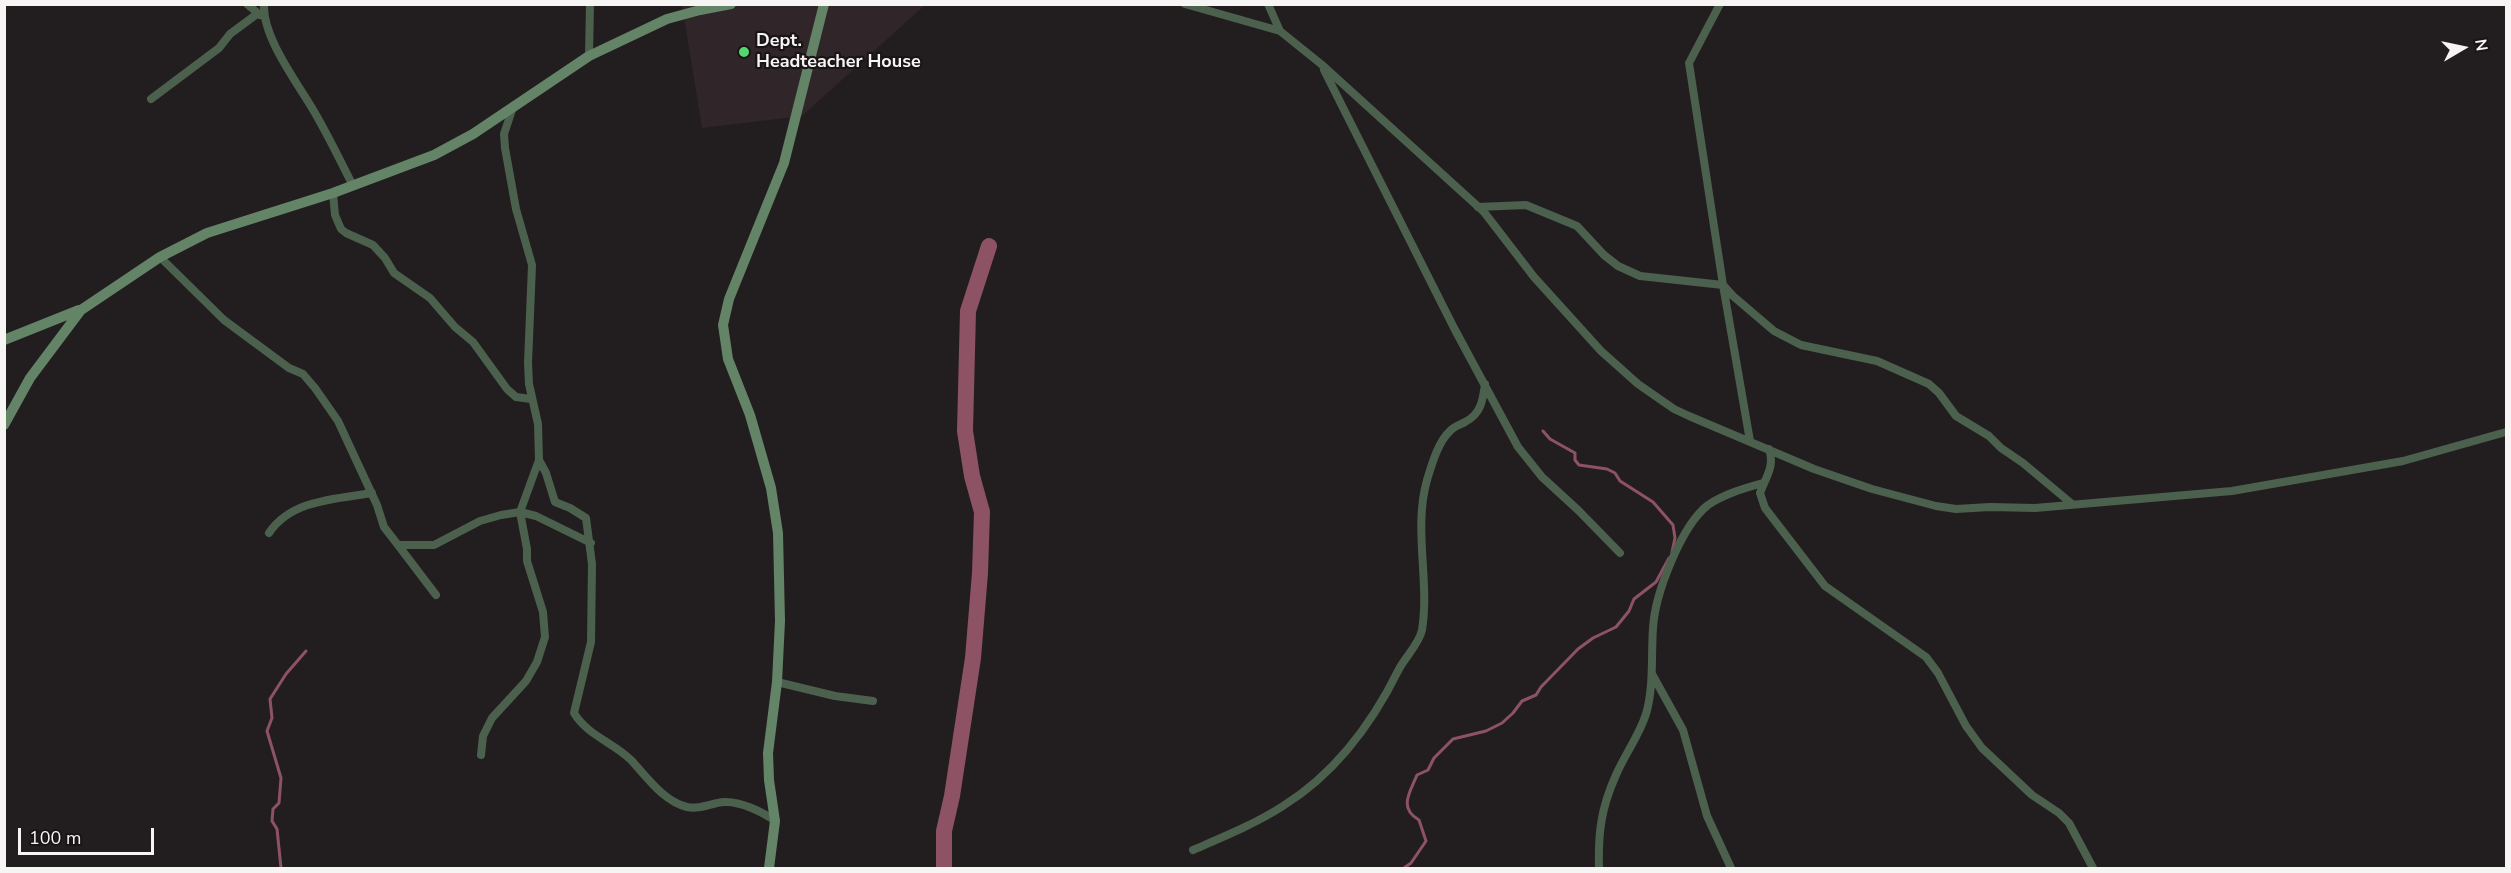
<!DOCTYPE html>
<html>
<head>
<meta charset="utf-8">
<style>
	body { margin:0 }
	#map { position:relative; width:2511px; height:873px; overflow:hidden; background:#221e1f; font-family:"Nunito Sans",sans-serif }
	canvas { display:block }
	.frame { position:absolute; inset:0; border:6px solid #f7f4f4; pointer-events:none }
	.north { position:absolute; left:2433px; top:18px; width:60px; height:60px; -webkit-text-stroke:4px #191516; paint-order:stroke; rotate:81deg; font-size:16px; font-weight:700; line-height:24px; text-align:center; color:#f7f4f4 }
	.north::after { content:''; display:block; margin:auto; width:21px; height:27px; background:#f7f4f4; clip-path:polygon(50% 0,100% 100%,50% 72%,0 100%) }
	.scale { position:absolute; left:18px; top:828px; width:136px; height:27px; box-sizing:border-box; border:3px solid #f7f4f4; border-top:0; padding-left:8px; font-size:18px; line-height:21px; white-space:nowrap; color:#f7f4f4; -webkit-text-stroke:4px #191516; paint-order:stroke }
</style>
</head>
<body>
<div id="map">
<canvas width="2511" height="873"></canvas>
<div class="frame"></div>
<div class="north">N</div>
<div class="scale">100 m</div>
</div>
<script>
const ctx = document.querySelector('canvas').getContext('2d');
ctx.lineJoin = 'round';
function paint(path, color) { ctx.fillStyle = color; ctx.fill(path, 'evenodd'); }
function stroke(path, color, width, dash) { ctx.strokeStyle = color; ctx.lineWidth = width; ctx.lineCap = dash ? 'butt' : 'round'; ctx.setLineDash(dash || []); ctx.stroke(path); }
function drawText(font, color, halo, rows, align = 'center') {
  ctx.font = font + ' "Nunito Sans",sans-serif'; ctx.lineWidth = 4.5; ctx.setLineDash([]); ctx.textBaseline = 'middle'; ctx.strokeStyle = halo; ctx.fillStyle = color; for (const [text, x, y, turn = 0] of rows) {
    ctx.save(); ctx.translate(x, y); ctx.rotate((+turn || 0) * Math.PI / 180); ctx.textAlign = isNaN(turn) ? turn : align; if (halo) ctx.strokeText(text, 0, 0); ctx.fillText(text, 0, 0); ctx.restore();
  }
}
const built = new Path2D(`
	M682,5H925L802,116L702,128Z`);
const stream = new Path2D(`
	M1543,431L1550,439L1575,453V460L1579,465L1607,469L1615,473L1620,481L1653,502L1673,525L1675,538L1672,552
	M281,868L277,829L272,821L273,809L279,803L281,778L267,731L272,718L270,699L286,674L306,651
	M1404,868L1411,863L1426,841L1419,820C1398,808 1410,792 1417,775L1428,770L1434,758L1453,739L1486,731L1502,723L1513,713L1522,701L1536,695L1541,687L1578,649L1593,638L1616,627L1629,611L1634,599L1656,582L1669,558`);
const river = new Path2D(`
	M944,868V831L952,796L973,658L980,573L982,512L972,476L965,431L968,311L989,246`);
const street = new Path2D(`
	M247,4L260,15
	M264,4C262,36 296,81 312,108C327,133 340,160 353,186
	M1185,4L1280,31L1321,64L1484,212L1534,277L1601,351L1638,384L1674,409L1689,416L1814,469L1872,489L1936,506L1956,509L1990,507L2035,508L2232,491L2403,461L2506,432
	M1268,4L1280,31
	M1720,4L1689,63L1723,285L1750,441
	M589,56L590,4
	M1324,70L1454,328L1518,447L1542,477L1578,510L1620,553
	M151,99L219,48L230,34L257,14
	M513,107L504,134L505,148L516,209L532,265L528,363L529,384L538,424L539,460L546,473L555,502L570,508L586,518L592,564L591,642L574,713C588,736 613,742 631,760C646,776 664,802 687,807C700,810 711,803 724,802C740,801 763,812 775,821
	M333,193L335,215L341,229L346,233L373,245L385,258L394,273L430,298L455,327L473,342L507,389L516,397L531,399
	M1478,207L1526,205L1577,226L1604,255L1618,266L1640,276L1723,285L1733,296L1774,331L1801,345L1877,361L1929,384L1939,393L1956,416L1989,436L2001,448L2023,463L2072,504
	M160,257L224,320L289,368L303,374L315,388L338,421L377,505L384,527L398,545H434L480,521L501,515L520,512L536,516L591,543
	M1769,449C1775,466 1766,477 1760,493L1765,508L1825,586L1926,657L1938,673L1966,726L1982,748L2032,795L2059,813L2069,823L2093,868
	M269,533C291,500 335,499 372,493
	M398,545L436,595
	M1652,674L1683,730L1707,816L1731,868
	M777,682L835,696L873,701
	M481,755L483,736L492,718L526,681L537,662L545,637L543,612L527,561V549L520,512L539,460
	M1193,850C1223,837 1255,824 1283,806C1336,773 1372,724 1399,669C1406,656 1419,644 1422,630C1430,581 1413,529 1427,480C1432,464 1438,442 1450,431C1454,426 1460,425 1465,422C1481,414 1483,400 1485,384
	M1599,868C1598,833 1601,808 1616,775C1625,754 1639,736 1646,714C1654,687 1651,655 1653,628C1655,594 1681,526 1708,505C1724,494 1745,488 1763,483`);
const secondary = new Path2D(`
	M4,340L79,310
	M4,425L30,378L81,310L160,257L207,233L333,193L434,155L473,134L589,56L667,19L700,10L731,4
	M769,868L775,821L769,780L768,753L777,682L780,621L778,533L771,488L750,415L728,359L723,325L729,299L784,163L824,4`);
const markers = [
	[744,52,6,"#54d672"]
];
const poiNames = [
	["Dept.",756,42],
	["Headteacher House",756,63]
];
paint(built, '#302528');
stroke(stream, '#8e5265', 3);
stroke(river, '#8e5265', 16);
stroke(street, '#4c604e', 8);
stroke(secondary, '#648468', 10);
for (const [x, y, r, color] of markers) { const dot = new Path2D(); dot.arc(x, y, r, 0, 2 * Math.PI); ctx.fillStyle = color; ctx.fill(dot); stroke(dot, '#191516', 2); }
drawText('bold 18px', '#f7f4f4', '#191516', poiNames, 'left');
</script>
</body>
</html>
